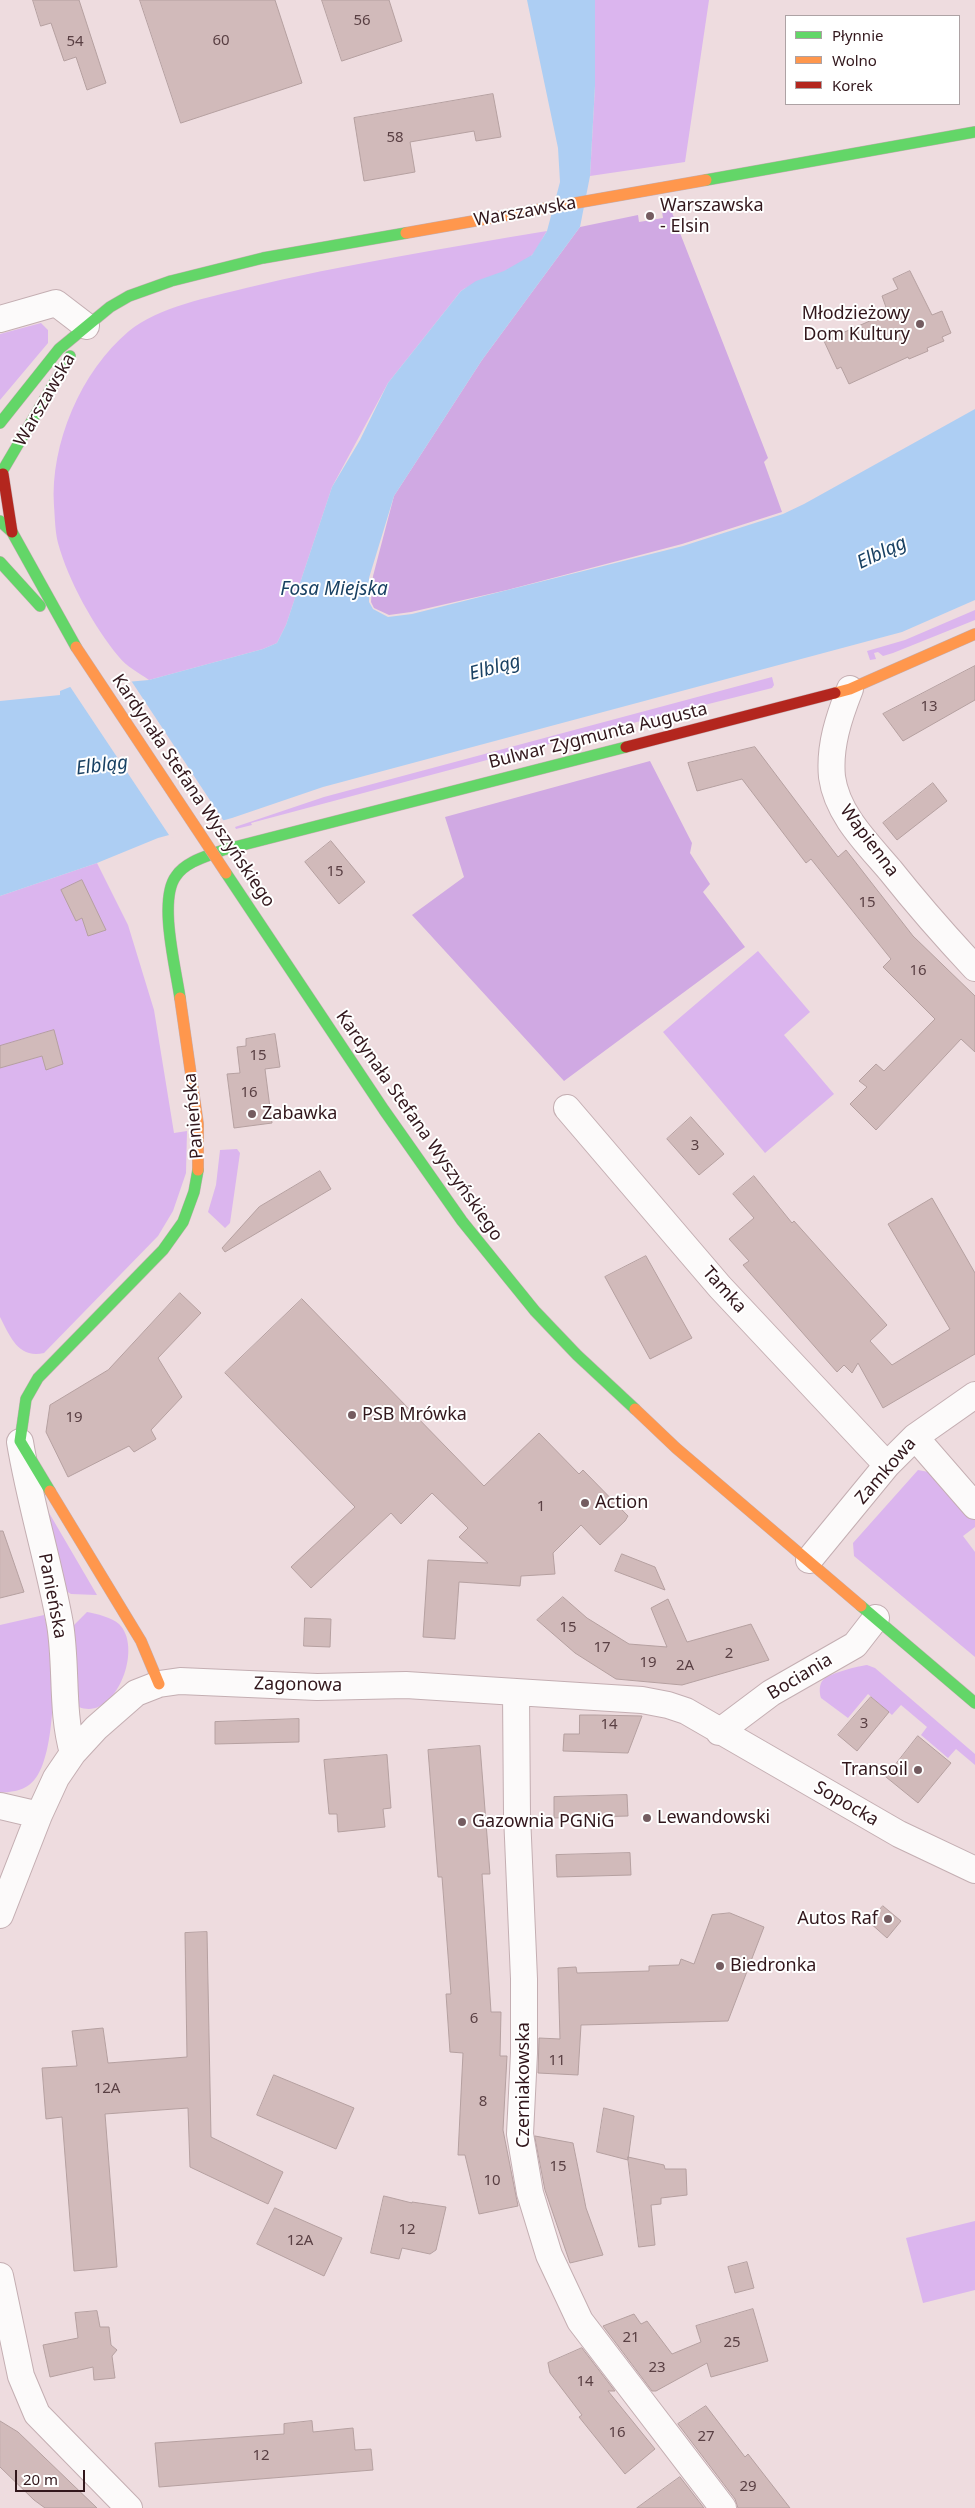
<!DOCTYPE html>
<html>
<head>
<meta charset="utf-8">
<style>
	body { margin:0 }
	#map { position:relative; width:975px; height:2508px; overflow:hidden; background:#eedcdf; font-family:"Noto Sans",sans-serif }
	canvas { display:block }
	.legend { position:absolute; left:785px; top:15px; width:175px; height:90px; box-sizing:border-box; background:#fff; border:1px solid #ada2a4; margin:0; padding:6px 9px; list-style:none; font-size:15px; color:#32171c }
	.legend li { display:flex; align-items:center; gap:10px; height:25px }
	.legend b { width:25px; border:1px solid #ada2a4 }
	.scale { position:absolute; left:15px; top:2470px; width:70px; height:22px; box-sizing:border-box; border:2px solid #32171c; border-top:0; padding-left:6px; font-size:15px; line-height:18px; white-space:nowrap; color:#32171c; -webkit-text-stroke:4px #fff; paint-order:stroke }
</style>
</head>
<body>
<div id="map">
<canvas width="975" height="2508"></canvas>
<ul class="legend">
<li><b style="height:6px;background:#63d668"></b>Płynnie</li>
<li><b style="height:6px;background:#ff974d"></b>Wolno</li>
<li><b style="height:6px;background:#b3261e"></b>Korek</li>
</ul>
<div class="scale">20 m</div>
</div>
<script>
const ctx = document.querySelector('canvas').getContext('2d');
ctx.lineJoin = 'round';
function paint(path, color) { ctx.fillStyle = color; ctx.fill(path, 'evenodd'); }
function stroke(path, color, width, dash) { ctx.strokeStyle = color; ctx.lineWidth = width; ctx.lineCap = dash ? 'butt' : 'round'; ctx.setLineDash(dash || []); ctx.stroke(path); }
function drawText(font, color, halo, rows, align = 'center') {
  ctx.font = font + ' "Noto Sans",sans-serif'; ctx.lineWidth = 4; ctx.setLineDash([]); ctx.textBaseline = 'middle'; ctx.strokeStyle = halo; ctx.fillStyle = color; for (const [text, x, y, turn = 0] of rows) {
    ctx.save(); ctx.translate(x, y); ctx.rotate((+turn || 0) * Math.PI / 180); ctx.textAlign = isNaN(turn) ? turn : align; if (halo) ctx.strokeText(text, 0, 0); ctx.fillText(text, 0, 0); ctx.restore();
  }
}
const green = new Path2D(`
	M595,0H709L685,162L590,176L595,86Z
	M547,231C542,238 538,249 532,255C518,270 481,278 461,291L388,383L332,487L286,625L277,643L263,649L149,680C139,673 126,666 119,657C94,627 68,580 58,543C55,531 55,518 54,506C50,444 81,371 129,331C158,307 210,297 246,288C346,264 446,248 547,231Z
	M41,323L48,330V343L0,400V334Z
	M975,610V620L893,653L883,656L878,652L874,653L876,659L870,660L867,651L905,640Z
	M772,677L774,685L772,688L502,756L251,823L252,825L236,829L235,827L324,797Z
	M97,863L128,925L154,1010L174,1133L187,1131L186,1173L173,1211L158,1236L44,1353C18,1359 10,1336 0,1317V896Z
	M758,951L810,1012L784,1035L834,1094L765,1153L663,1032Z
	M237,1149L240,1153L230,1223L225,1228L208,1212L216,1185L220,1150Z
	M918,1470L934,1473L975,1518V1527L963,1536L975,1552V1657L854,1556L853,1543Z
	M45,1506L97,1595L71,1594L63,1589Z
	M87,1612C97,1614 111,1617 119,1624C144,1648 115,1722 79,1707L74,1692V1625Z
	M44,1615C46,1625 50,1635 51,1645C55,1674 56,1767 29,1785C21,1791 10,1792 0,1793V1625Z
	M867,1665L875,1668L975,1754V1765L956,1749L948,1758L921,1735L927,1727L901,1705L892,1715L868,1694L848,1718L821,1698C819,1692 819,1683 824,1679C831,1673 858,1666 867,1665Z
	M975,2221V2290L923,2303L906,2238Z`);
const forest = new Path2D(`
	M671,210L768,458L764,462L782,512L682,544L507,590L411,612L389,615L374,608L371,602L373,576L394,496L482,360L580,227L638,215L639,222L663,218L662,211Z
	M650,761L692,843L690,853L710,884L703,892L745,947L564,1081L412,915L464,877L445,817Z`);
const water = new Path2D(`
	M527,0H595V86L590,176L580,227L482,360L394,496L369,578V602L373,609L388,617L412,614L683,546L783,514L804,504L975,409V600L902,632L323,787L232,818L158,838L97,863L0,896V701L60,695V691L70,687L149,680L263,649L277,643L286,625L332,487L360,440L388,383L461,291L476,281L504,271L532,255L547,231L560,182L558,148Z`);
const pier = new Path2D(`
	M130,679L225,823L171,838L69,685Z`);
const building = new Path2D(`
	M33,0H79L106,83L87,90L76,57L64,61L51,23L41,26Z
	M140,0H275L302,83L181,123Z
	M322,0H389L402,41L342,61Z
	M493,94L501,137L476,141L474,131L410,142L415,172L364,181L354,118Z
	M910,271L932,315L942,311L951,333L942,337L944,341L927,348L928,351L909,359L908,357L849,384L841,367L837,369L824,341L888,313L882,296L898,289L893,279Z
	M975,666V700L903,741L883,714Z
	M755,747L838,857L846,850L913,936L975,996V1052L961,1039L876,1130L850,1104L867,1087L859,1081L876,1064L884,1071L935,1019L883,967L891,959L811,859L806,863L742,779L697,791L688,763Z
	M933,783L947,801L897,840L883,823Z
	M331,841L365,882L339,904L305,862Z
	M82,880L106,930L88,936L82,918L76,921L61,890Z
	M54,1030L63,1064L46,1070L42,1056L0,1068V1046Z
	M275,1034L280,1067L265,1069L272,1123L234,1128L227,1074L240,1073L237,1047L246,1046V1039Z
	M691,1117L724,1154L699,1175L667,1139Z
	M320,1171L331,1189L225,1252L222,1248L259,1207Z
	M754,1176L792,1223L794,1221L887,1325L870,1341L892,1365L950,1329L888,1224L932,1198L975,1273V1354L883,1408L858,1363L852,1373L844,1365L837,1372L743,1265L749,1261L729,1239L754,1218L733,1194Z
	M646,1256L692,1338L650,1359L605,1277Z
	M180,1293L201,1313L158,1358L182,1397L151,1430L156,1439L134,1452L129,1446L68,1477L46,1432L50,1405L108,1370Z
	M302,1299L484,1486L539,1433L579,1474L583,1470L628,1516L625,1521L600,1545L581,1525L553,1553L555,1574L521,1576L520,1586L459,1582L455,1639L423,1637L428,1560L488,1563L459,1537L468,1528L432,1493L401,1524L391,1513L311,1588L291,1567L355,1507L225,1373Z
	M0,1531H3L24,1592L0,1598Z
	M622,1554L655,1567L665,1590L615,1571Z
	M563,1597L587,1618L629,1644L667,1647L651,1608L668,1599L687,1642L751,1624L769,1660L682,1685L616,1679L575,1653L537,1620Z
	M305,1618L331,1619L330,1647L304,1646Z
	M871,1697L889,1712L857,1751L838,1735Z
	M580,1715H595L642,1716L628,1753L563,1751L564,1734H579Z
	M299,1719V1742L215,1744V1722Z
	M918,1736L951,1763L918,1803L886,1777Z
	M480,1746L490,1874H482L491,2012H501L500,2056H507L503,2130L518,2206L479,2214L465,2155H458L463,2053L450,2052L446,1994H451L442,1877H438L428,1750Z
	M387,1755L391,1808L383,1809L385,1827L338,1832L337,1814H329L324,1760Z
	M627,1795L628,1816L554,1818V1797Z
	M630,1853L631,1875L557,1877L556,1855Z
	M883,1906L901,1921L887,1938L869,1922Z
	M730,1913L764,1927L728,2021L581,2025L578,2075L538,2073L539,2038L560,2039L558,1968L576,1967L577,1973L649,1971V1966L679,1965L681,1959L694,1964L712,1915Z
	M207,1932L211,2137L283,2172L268,2204L190,2167L188,2108L105,2114L117,2267L74,2271L62,2117L46,2119L42,2068L77,2066L72,2031L103,2028L108,2063L187,2057L185,1933Z
	M274,2075L354,2108L336,2149L257,2115Z
	M604,2108L634,2116L628,2160L597,2152Z
	M535,2136L573,2143L586,2208L603,2255L570,2263L545,2190Z
	M628,2157L664,2165L665,2169H686L687,2195L661,2198V2204L651,2205L655,2245L639,2247Z
	M384,2196L412,2203V2202L446,2207L436,2250L430,2254L402,2248L399,2259L371,2253Z
	M275,2208L342,2238L324,2276L257,2244Z
	M747,2262L754,2288L735,2293L728,2267Z
	M753,2309L768,2361L711,2377L707,2363L656,2391H652L603,2326L634,2314L641,2324L647,2321L672,2354L701,2342L696,2326Z
	M97,2311L100,2327H109L111,2345L117,2350L112,2356L115,2378L94,2380L93,2367L50,2377L43,2345L78,2338L75,2313Z
	M582,2348L615,2391H608L655,2449L625,2474L579,2417L582,2415L550,2373L548,2363Z
	M706,2406L745,2457L748,2454L790,2508H738L735,2499L678,2424Z
	M0,2421L18,2432L97,2508H45L34,2500L0,2467Z
	M312,2421L313,2432L353,2428L355,2450L371,2449L373,2470L159,2487L155,2443L284,2434V2424Z
	M680,2477L704,2508H637Z`);
const street = new Path2D(`
	M0,319L56,303L86,326
	M850,689C839,717 829,746 832,777C837,814 867,843 890,870C917,904 945,936 975,968
	M567,1108L720,1287L887,1465
	M915,1437L975,1506
	M20,1442C30,1503 49,1563 60,1624C67,1667 61,1711 73,1753
	M809,1560L887,1465L915,1437L975,1395
	M516,1693L517,1815L524,1979V2053L520,2134L530,2193L549,2255L580,2321L723,2508
	M719,1732L771,1693L855,1645L876,1618
	M0,1806L39,1815
	M0,1915L39,1815L56,1778L73,1753L96,1728L136,1693L159,1684L180,1681L317,1687L406,1685L642,1700L668,1705L686,1711L899,1834L975,1870
	M0,2276L21,2376L37,2414L129,2508`);
const fast = new Path2D(`
	M706,180L975,132
	M0,423L59,349L110,307L129,296L171,281L263,258L406,233
	M0,475L70,356
	M0,521L12,532L76,647
	M0,562L40,606
	M226,873L384,1110L462,1221L535,1311L577,1355L635,1409
	M180,998C176,969 158,900 176,876C186,861 208,856 223,850L626,747
	M50,1491L20,1441L26,1399L38,1378L163,1250L183,1222L194,1192L198,1170
	M861,1606L975,1703`);
const slow = new Path2D(`
	M406,233L706,180
	M835,693L850,689L975,634
	M180,998L198,1124V1170
	M635,1409L676,1448L861,1606
	M50,1491L141,1641L159,1684`);
const jam = new Path2D(`
	M3,474L12,532
	M626,747L835,693`);
const slowBridge = new Path2D(`
	M76,647L226,873`);
const markers = [
	[650,216,5,"#745c60"],
	[920,324,5,"#745c60"],
	[252,1114,5,"#745c60"],
	[352,1415,5,"#745c60"],
	[585,1503,5,"#745c60"],
	[918,1770,5,"#745c60"],
	[647,1818,5,"#745c60"],
	[462,1822,5,"#745c60"],
	[888,1919,5,"#745c60"],
	[720,1966,5,"#745c60"]
];
const numberNames = [
	["56",362,21],
	["60",221,41],
	["54",75,42],
	["58",395,138],
	["13",929,707],
	["15",335,872],
	["15",867,903],
	["16",918,971],
	["15",258,1056],
	["16",249,1093],
	["3",695,1146],
	["19",74,1418],
	["1",541,1507],
	["15",568,1628],
	["17",602,1648],
	["2",729,1654],
	["19",648,1663],
	["2A",685,1666],
	["3",864,1724],
	["14",609,1725],
	["6",474,2019],
	["11",557,2061],
	["12A",107,2089],
	["8",483,2102],
	["15",558,2167],
	["10",492,2181],
	["12",407,2230],
	["12A",300,2241],
	["21",631,2338],
	["25",732,2343],
	["23",657,2368],
	["14",585,2382],
	["16",617,2433],
	["27",706,2437],
	["12",261,2456],
	["29",748,2487]
];
const poiNames = [
	["Warszawska",660,206],
	["- Elsin",660,227],
	["Młodzieżowy",910,314,"right"],
	["Dom Kultury",910,335,"right"],
	["Zabawka",262,1114],
	["PSB Mrówka",362,1415],
	["Action",595,1503],
	["Transoil",908,1770,"right"],
	["Lewandowski",657,1818],
	["Gazownia PGNiG",472,1822],
	["Autos Raf",878,1919,"right"],
	["Biedronka",730,1966]
];
const streetNames = [
	["Warszawska",525,212,-10],
	["Warszawska",45,400,-60],
	["Bulwar Zygmunta Augusta",598,736,-14],
	["Kardynała Stefana Wyszyńskiego",193,791,56],
	["Wapienna",869,841,53],
	["Panieńska",194,1116,-95],
	["Kardynała Stefana Wyszyńskiego",419,1126,55],
	["Tamka",724,1290,48],
	["Zamkowa",886,1471,-49],
	["Panieńska",52,1596,79],
	["Bociania",800,1677,-31],
	["Zagonowa",298,1685,1],
	["Sopocka",846,1804,30],
	["Czerniakowska",524,2085,-90]
];
const waterNames = [
	["Elbląg",882,553,-25],
	["Fosa Miejska",334,590],
	["Elbląg",495,668,-15],
	["Elbląg",102,766,-7]
];
paint(green, '#dbb5ee');
paint(forest, '#d0a9e3');
paint(water, '#adcef3');
paint(pier, '#eedcdf');
paint(building, '#d1baba');
stroke(building, '#b5a0a0', 1);
stroke(street, '#c4aeb2', 28);
stroke(fast, '#c4aeb2', 12);
stroke(slow, '#c4aeb2', 12);
stroke(jam, '#c4aeb2', 12);
stroke(street, '#fcfafa', 26);
stroke(fast, '#63d668', 11);
stroke(slow, '#ff974d', 11);
stroke(jam, '#b3261e', 11);
stroke(slowBridge, '#c4aeb2', 12, []);
stroke(slowBridge, '#ff974d', 11);
for (const [x, y, r, color] of markers) { const dot = new Path2D(); dot.arc(x, y, r, 0, 2 * Math.PI); ctx.fillStyle = color; ctx.fill(dot); stroke(dot, '#fff', 2); }
drawText('15px', '#5a4044', null, numberNames);
drawText('18px', '#32171c', '#fff', poiNames, 'left');
drawText('18px', '#32171c', '#fff', streetNames);
drawText('italic 19px', '#194163', '#fff', waterNames);
</script>
</body>
</html>
